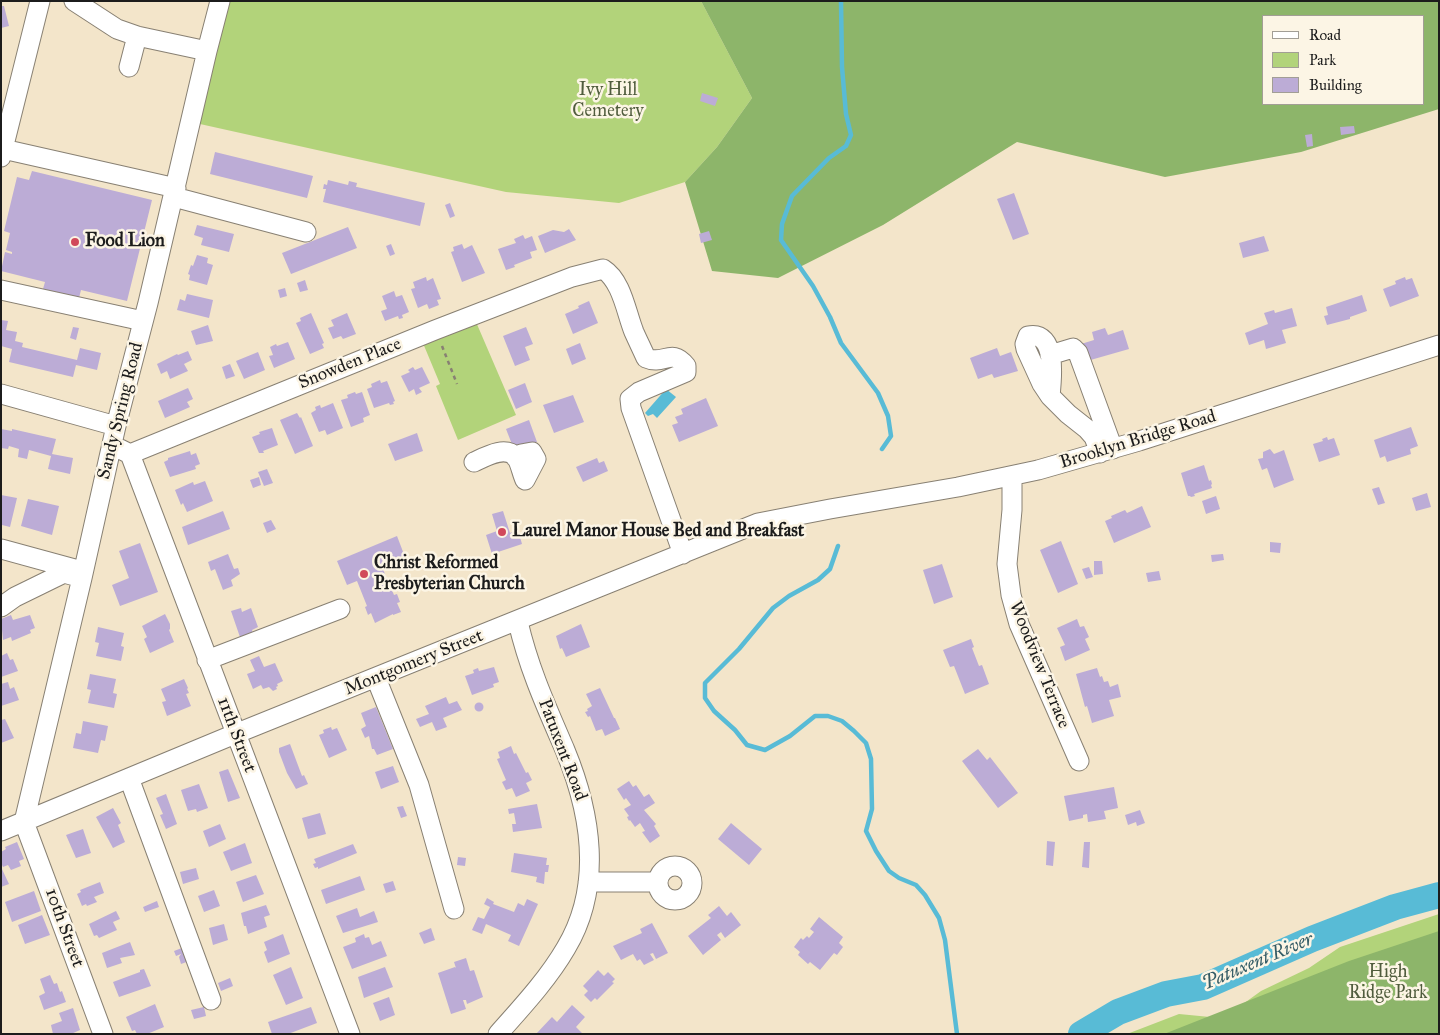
<!DOCTYPE html>
<html>
<head>
<meta charset="utf-8">
<style>
	body { margin:0 }
	#map { position:relative; width:1440px; height:1035px; overflow:hidden; background:#f3e5ca; font-family:"IM FELL Great Primer",serif }
	canvas { display:block }
	.frame { position:absolute; inset:0; border:2px solid #1c1c1c; pointer-events:none }
	.legend { position:absolute; left:1262px; top:15px; width:162px; height:90px; box-sizing:border-box; background:#fcf5e5; border:1px solid #a29e95; margin:0; padding:6px 9px; list-style:none; font-size:15px; color:#1c1c1c }
	.legend li { display:flex; align-items:center; gap:10px; height:25px }
	.legend b { width:25px; border:1px solid #a29e95 }
</style>
</head>
<body>
<div id="map">
<canvas width="1440" height="1035"></canvas>
<div class="frame"></div>
<ul class="legend">
<li><b style="height:6px;background:#fff"></b>Road</li>
<li><b style="height:14px;background:#b2d37a"></b>Park</li>
<li><b style="height:14px;background:#bcacd6"></b>Building</li>
</ul>
</div>
<script>
const ctx = document.querySelector('canvas').getContext('2d');
ctx.lineJoin = 'round';
function paint(path, color) { ctx.fillStyle = color; ctx.fill(path, 'evenodd'); }
function stroke(path, color, width, dash) { ctx.strokeStyle = color; ctx.lineWidth = width; ctx.lineCap = dash ? 'butt' : 'round'; ctx.setLineDash(dash || []); ctx.stroke(path); }
function drawText(font, color, halo, rows, align = 'center') {
  ctx.font = font + ' "IM FELL Great Primer",serif'; ctx.lineWidth = 5; ctx.setLineDash([]); ctx.textBaseline = 'middle'; ctx.strokeStyle = halo; ctx.fillStyle = color; for (const [text, x, y, turn = 0] of rows) {
    ctx.save(); ctx.translate(x, y); ctx.rotate((+turn || 0) * Math.PI / 180); ctx.textAlign = isNaN(turn) ? turn : align; if (halo) ctx.strokeText(text, 0, 0); ctx.fillText(text, 0, 0); ctx.restore();
  }
}
const green = new Path2D(`
	M220,1H701L752,98L717,147L685,182L619,203L506,192L191,122Z
	M473,315L516,415L458,440L436,386L440,384L420,336Z
	M1439,914V1034H1127L1179,1014L1210,1017L1243,1004L1261,991L1309,968L1340,947Z`);
const forest = new Path2D(`
	M701,1H1439V109L1301,152L1165,177L1017,142L883,225L778,278L712,271L685,182L717,147L752,98ZM1264,16H1424V104H1264Z
	M1439,931V1034H1164L1349,961Z`);
const water = new Path2D(`
	M666,389L676,397L657,418L653,414L648,416L645,413Z`);
const stream = new Path2D(`
	M841,1L842,67L846,114L851,135L846,146L829,158L792,196L782,224L781,240L813,286L830,317L841,343L878,393L888,416L891,436L882,449
	M838,546L830,569L818,580L789,596L773,608L739,649L705,683V698L714,711L735,730L747,745L765,750L790,736L815,716H828L842,721L854,731L866,743L871,759L872,809L866,831L876,851L889,871L899,878L916,885L925,895L939,918L945,940L957,1034`);
const river = new Path2D(`
	M1081,1034L1118,1012L1166,994L1203,987L1312,939L1395,907L1439,895`);
const building = new Path2D(`
	M1,6H4L9,26L1,28Z
	M702,93L718,98L715,106L700,101Z
	M1354,126L1355,133L1341,135L1340,127Z
	M1312,134L1313,146L1307,147L1305,135Z
	M215,152L313,176L307,198L210,174Z
	M32,171L152,200L127,301L81,290L79,298L43,289L45,282L1,271L5,252L12,254V252L6,250L10,233L4,231L17,177L29,180Z
	M328,180L348,185L349,181L357,183L356,187H357L425,203L420,226L323,202L326,189H323L324,184L327,185Z
	M1014,193L1029,234L1013,240L997,199Z
	M450,203L455,216L450,218L445,205Z
	M197,225L234,234L229,252L201,245L203,238L194,235Z
	M348,227L357,248L291,274L282,253Z
	M569,229L576,240L545,253L538,236L553,230L564,232Z
	M709,231L712,240L701,243L699,234Z
	M523,235L525,239L532,236L537,250L530,252L532,258L514,265L515,267L506,270L498,249L516,243L514,239Z
	M1264,236L1269,251L1243,258L1239,243Z
	M391,244L395,254L390,256L386,246Z
	M462,244L464,249L472,245L485,273L462,282L451,252L454,251L453,247Z
	M197,255L208,258L207,263L213,265L207,285L189,280L190,275L188,274L191,265L193,266Z
	M426,277L427,281L433,278L441,299L437,300L439,305L429,309L427,304L418,308L411,289L415,288L413,282Z
	M1405,277L1406,280L1412,278L1419,296L1390,307L1383,289L1396,284L1395,281Z
	M305,280L308,290L300,292L297,283Z
	M285,288L287,296L280,298L278,290Z
	M394,291L396,297L402,295L409,312L402,315L403,318L399,319L398,316L385,321L381,311L387,309L382,296Z
	M187,294L213,300L209,318L177,310L180,299L185,301Z
	M1362,295L1367,311L1350,317V319L1327,325L1324,316L1328,315L1326,307Z
	M589,301L598,323L573,334L565,314L579,308L578,306Z
	M1292,308L1297,326L1282,330L1286,343L1266,349L1264,340L1249,345L1245,333L1268,324L1264,313L1274,310L1275,313Z
	M311,313L324,343L322,344L324,348L310,354L296,323L301,321L300,318Z
	M347,313L356,334L343,339L341,336L333,339L328,328L334,326L331,320Z
	M1,320L8,321L6,330L17,332L15,341L23,343L22,347L77,360L80,348L101,353L97,370L76,365L73,377L9,362L12,349L1,346Z
	M208,325L213,341L196,345L191,331Z
	M73,327L79,328L76,340L70,338Z
	M526,327L533,344L525,347L530,360L515,366L503,336Z
	M1105,328L1108,335L1123,330L1129,349L1087,361L1081,344L1094,340L1092,332Z
	M288,342L295,359L274,368L269,356L273,355L270,347L276,344L277,346Z
	M580,343L586,359L572,365L566,349Z
	M997,348L1000,356L1011,352L1018,371L994,378L992,374L978,379L970,358Z
	M188,351L192,360L184,364L188,371L170,379L167,371L161,374L157,364L177,354L178,355Z
	M258,352L265,370L244,379L236,361Z
	M230,364L235,376L226,379L222,367Z
	M413,367L415,370L422,367L430,383L419,388L422,392L416,395L414,389L409,392L401,376L410,372L408,370Z
	M380,380L381,383L387,381L395,401L393,402L394,404L390,405L389,403L374,408L367,389L372,387L371,384Z
	M525,383L532,402L516,409L508,390Z
	M188,388L193,399L187,402L190,407L165,418L158,401Z
	M355,392L356,394L362,392L370,415L363,418L364,422L351,427L341,400L348,398L347,395Z
	M573,395L584,422L554,433L543,405Z
	M706,398L718,426L679,442L672,425L678,423L675,417L683,414L681,409Z
	M333,403L343,428L327,435L325,430L319,432L311,413L316,410L315,407L320,405L321,408Z
	M297,413L300,418L301,417L313,446L295,454L280,420Z
	M529,420L537,442L515,452L506,429Z
	M1411,427L1418,446L1410,449L1411,454L1387,462L1385,456L1380,458L1374,440Z
	M272,428L278,445L263,451L264,453H259L252,437L260,434L259,432Z
	M1,429L12,431V429L56,439L52,454L73,458L70,474L48,469L51,456L29,450L27,459L18,457L19,449L9,446L8,449L1,448Z
	M417,433L423,451L395,461L388,444Z
	M1327,437L1328,440L1334,438L1340,455L1319,462L1313,444L1323,441L1322,439Z
	M1270,449L1274,454L1284,450L1294,480L1274,488L1267,468L1262,470L1258,459L1263,458V452Z
	M190,451L191,455L196,453L200,464L195,466L196,469L170,477L164,462L168,460V458Z
	M597,458L599,463L604,461L608,471L583,482L576,467Z
	M1204,465L1209,481L1211,480L1212,484L1211,485L1212,488L1194,494L1195,496L1191,497L1190,496H1188L1181,473Z
	M267,469L273,483L264,486L258,472Z
	M259,477L261,485L253,488L250,480Z
	M205,481L213,501L187,512L183,503L181,505L175,490L193,482L194,485Z
	M1379,487L1385,503L1378,505L1372,489Z
	M1427,493L1431,507L1416,511L1412,498Z
	M1,495L17,498L10,527L2,525L1,523Z
	M1216,496L1220,509L1206,514L1202,501Z
	M28,499L59,506L52,535L21,526Z
	M1142,506L1151,527L1114,543L1105,521L1112,518L1111,516L1125,510L1127,513Z
	M223,511L230,529L188,545L182,527Z
	M503,511L510,533L518,530L522,544L492,554L486,535L497,531L492,514Z
	M271,520L276,529L267,533L263,523Z
	M397,536L405,557L382,567L394,595L397,594L400,602L397,603L401,612L393,615V614L375,623L371,613L368,615L365,607L367,606L357,581L347,585L337,561Z
	M1061,541L1078,584L1058,593L1040,550Z
	M1270,542L1281,543L1280,553L1270,552Z
	M140,543L158,592L120,606L112,585L129,578L119,551Z
	M228,554L234,569L238,568L240,574L231,580L233,586L223,590L215,569L211,571L208,562Z
	M1223,554L1224,560L1212,562L1211,555Z
	M1094,561H1102L1103,574L1094,575Z
	M942,564L953,597L934,604L923,570Z
	M1089,567L1093,577L1086,579L1082,569Z
	M1159,571L1161,580L1148,582L1146,573Z
	M241,608L242,612L251,608L258,627L252,630L254,636L241,640L231,611Z
	M165,614L170,624V629L169,630L174,642L150,653L144,639L147,637L142,626Z
	M11,615L13,620L30,615L35,628L30,630L31,633L12,641L11,637L3,640L1,619Z
	M1077,619L1080,627L1084,626L1089,637L1085,639L1090,650L1065,661L1060,647L1065,645L1057,628Z
	M581,624L590,647L566,657L562,648L560,649L556,636Z
	M98,627L124,633L121,646L124,647L121,661L96,656L99,643L95,642Z
	M971,639L974,647L972,648L979,666L982,665L989,684L965,694L954,666L950,667L943,650Z
	M7,653L10,660L13,659L18,671L1,677V656Z
	M259,656L264,667L275,663L283,681L277,684L278,686L276,687L277,689L273,691L269,687L263,689L261,685L253,689L247,674L255,671L250,660Z
	M494,667L499,682L493,684L494,687L472,695L465,676L474,673L473,670L478,668L479,671Z
	M1097,668L1100,677L1102,676L1104,682L1108,681L1110,687L1118,684L1121,697L1109,700L1114,716L1092,723L1087,706L1085,707L1076,674Z
	M90,674L116,679L113,693L117,694L114,708L88,703L91,690L87,689Z
	M184,679L188,688L187,689L189,693L186,694L191,706L167,716L162,702L166,701L161,689Z
	M8,682L10,689L14,687L19,700L1,706V684Z
	M600,688L614,718H615L620,729L605,736L602,729L596,731L590,716L588,717L585,712L588,711L587,709L592,706L586,694Z
	M446,697L449,704L457,701L462,710L443,718L447,727L436,731L432,722L420,727L416,719L429,714L425,706Z
	M474.5 707a4.5 4.5 0 1 1 9 0a4.5 4.5 0 1 1-9 0Z
	M376,707L393,749L377,755L374,749H372L369,736L365,738L361,729L366,726L361,713Z
	M5,719L14,738L1,743V720Z
	M83,721L108,726L105,741L101,740L98,753L73,748L76,733L81,734Z
	M331,727L332,730L337,728L347,750L329,758L319,735L324,733L323,730Z
	M290,744L302,776L304,775L308,784L296,789L287,773L279,752V748Z
	M511,746L514,754L516,753L526,773L528,772L532,780L526,783L530,791L516,797L512,788L506,790L502,782L506,780L497,759L500,758L498,752Z
	M978,749L987,760L990,757L1018,793L998,808L962,761Z
	M393,766L399,782L381,789L375,772Z
	M228,769L240,798L228,802L219,772Z
	M629,781L633,787L636,785L644,797L649,794L655,803L644,810L656,824L654,826L660,836L650,843L642,832L645,831L640,823L635,827L630,820L629,821L627,817L629,816L624,809L631,805L626,798L624,800L617,789Z
	M199,784L208,808L197,812L196,809L188,811L181,790Z
	M1114,787L1118,808L1104,811L1106,819L1088,822L1087,814L1083,815V818L1069,821L1064,796Z
	M166,794L177,824L166,829L160,815L163,814L156,798Z
	M537,804L542,828L513,832L512,824H516L514,813L509,814L508,809Z
	M403,806L407,816L401,818L397,807Z
	M113,808L121,823L118,825L125,842L113,848L96,817Z
	M1140,810L1145,823L1137,826L1136,822L1128,825L1125,815Z
	M320,813L326,834L308,839L302,818Z
	M731,823L762,849L749,865L718,839Z
	M220,824L226,839L209,847L203,831Z
	M83,829L91,853L76,858L66,835Z
	M1047,841L1055,842L1053,866L1046,865Z
	M17,842L24,859L19,861L21,866L11,870L8,865L3,867L1,863V852L6,849L5,847Z
	M1084,842H1090L1089,868L1082,867Z
	M245,843L252,863L231,871L223,852Z
	M353,844L357,853L318,869V867L315,868L313,864L316,863L314,859Z
	M514,853L547,858L546,865H549L548,872H545L544,884L536,882L537,877L511,872Z
	M458,857L466,858L465,866L457,865Z
	M1,867L9,884L1,887Z
	M196,868L199,879L183,884L180,872Z
	M256,875L264,894L243,902L236,882Z
	M360,876L365,890L326,904L321,890Z
	M393,881L396,890L386,893L383,884Z
	M100,882L104,893L94,897L97,902L87,906L86,904L82,906L77,894L81,892L80,890Z
	M214,890L220,906L204,912L198,896Z
	M34,891L41,911L12,922L5,902Z
	M487,898L494,902L493,904L514,912L518,903L524,906L527,899L538,904L519,946L508,941L511,935L486,924L482,934L472,930L478,917L484,919L490,907L484,904Z
	M157,901L159,907L145,912L143,907Z
	M266,905L270,915L264,917L267,927L248,934L246,926H244L241,913Z
	M719,906L727,916L731,912L741,925L725,938L721,932L717,935L721,940L703,955L688,936L711,918L708,915Z
	M357,908L360,917L374,911L378,922L343,933L336,916Z
	M116,911L120,919L113,922L117,930L99,938L97,935L94,936L89,924Z
	M42,915L50,935L25,944L18,925Z
	M819,917L843,937L839,943L843,947L837,955L834,953L820,970L810,962L808,964L798,955L800,952L794,947L801,938L803,940L807,936L809,938L814,932L810,929Z
	M652,923L668,953L656,959L653,953L650,954L654,960L644,965L640,959L637,961L633,954L621,960L613,946L642,933L640,929Z
	M224,924L228,940L213,945L209,928Z
	M431,928L435,940L424,944L419,933Z
	M283,934L290,954L268,963L264,952L267,950L264,942Z
	M364,934L365,938L369,937L372,945L381,941L387,956L352,969L343,947L356,942L355,938Z
	M130,942L135,955L120,958L122,963L107,968L102,953Z
	M187,946L192,960L181,964L179,957L181,954L176,956L174,951Z
	M466,958L470,971L474,970L483,997L467,1004L466,1000H463L466,1009L451,1014L438,973L455,967L456,968L454,962Z
	M291,967L303,998L286,1005L273,975Z
	M385,967L393,987L364,998L358,977Z
	M144,969L151,986L119,997L113,982L140,972V970Z
	M598,970L604,976L608,972L615,979L612,982L614,983L597,1000L595,998L591,1002L584,995L588,991L583,986Z
	M50,975L54,984L57,983L60,992L62,991L66,1002L44,1010L39,996L45,993L40,979Z
	M230,978L233,986L221,991L218,983Z
	M389,997L395,1015L380,1021L373,1003Z
	M155,1004L164,1027L147,1034H137L135,1030L132,1031L126,1017Z
	M572,1005L585,1017L576,1027L583,1034H536L552,1017L557,1022Z
	M204,1007L206,1016L194,1019L191,1010Z
	M311,1007L317,1023L288,1034H272L268,1022Z
	M73,1008L80,1030L71,1034H53L51,1025L62,1021L59,1013Z`);
const path = new Path2D(`
	M442,346L457,384`);
const minor = new Path2D(`
	M74,1L117,29L137,36L207,51
	M129,67L137,36
	M3,149L176,188
	M1,157L40,1
	M174,197L306,232
	M1,290L143,321
	M1050,355L1073,348L1078,353L1113,449
	M1,394L116,426
	M1050,396C1052,378 1057,330 1028,336L1025,344L1026,349L1042,384L1050,396L1068,414L1087,429L1094,437L1100,453
	M120,449L130,454L350,1034
	M130,454L435,330L572,277L603,269C622,281 626,312 634,332C638,341 642,349 646,358C664,366 671,347 686,366V372L639,392L630,399L631,408L683,554
	M474,462C485,457 505,445 516,457C520,462 522,474 525,480L536,459L532,452L521,454L516,458
	M1012,476V510L1007,564L1011,595L1019,624L1079,761
	M1,549L78,570
	M1,607L15,597L64,573L82,578
	M207,660L340,609
	M376,678L419,785L454,909
	M129,778L211,1000
	M24,822L82,578L116,426L148,303L207,51L220,1
	M24,822L103,1034
	M1,831L235,734L758,523L830,509L958,487L1038,470L1139,441L1439,345
	M658 883a17 17 0 1 1 34 0a17 17 0 1 1-34 0Z
	M588,882H658
	M498,1034C522,1007 548,979 566,948C603,886 591,813 565,750C546,706 529,669 518,622`);
const markers = [
	[75,242,5,"#d1495b"],
	[502,532,5,"#d1495b"],
	[364,574,5,"#d1495b"]
];
const parkNames = [
	["Ivy Hill",608,91],
	["Cemetery",608,112],
	["High",1388,973],
	["Ridge Park",1388,994]
];
const poiNames = [
	["Food Lion",85,242],
	["Laurel Manor House Bed and Breakfast",512,532],
	["Christ Reformed",374,564],
	["Presbyterian Church",374,585]
];
const streetNames = [
	["Snowden Place",350,364,-22],
	["Sandy Spring Road",121,411,-76],
	["Brooklyn Bridge Road",1138,440,-17],
	["Montgomery Street",414,663,-22],
	["Woodview Terrace",1039,665,68],
	["11th Street",236,735,69],
	["Patuxent Road",562,750,69],
	["10th Street",64,928,70]
];
const waterNames = [
	["Patuxent River",1258,962,-23]
];
paint(green, '#b2d37a');
paint(forest, '#8db56a');
paint(water, '#58bbd6');
stroke(stream, '#58bbd6', 4.5);
stroke(river, '#58bbd6', 26);
paint(building, '#bcacd6');
stroke(minor, '#888073', 21);
stroke(path, '#888073', 2.5, [4, 4]);
stroke(minor, '#fff', 19);
for (const [x, y, r, color] of markers) { const dot = new Path2D(); dot.arc(x, y, r, 0, 2 * Math.PI); ctx.fillStyle = color; ctx.fill(dot); stroke(dot, '#fcf5e5', 2); }
drawText('18px', '#505c3d', '#fcf5e5', parkNames);
drawText('bold 18px', '#1c1c1c', '#fcf5e5', poiNames, 'left');
drawText('18px', '#1c1c1c', '#fcf5e5', streetNames);
drawText('italic 19px', '#345c66', '#fcf5e5', waterNames);
</script>
</body>
</html>
